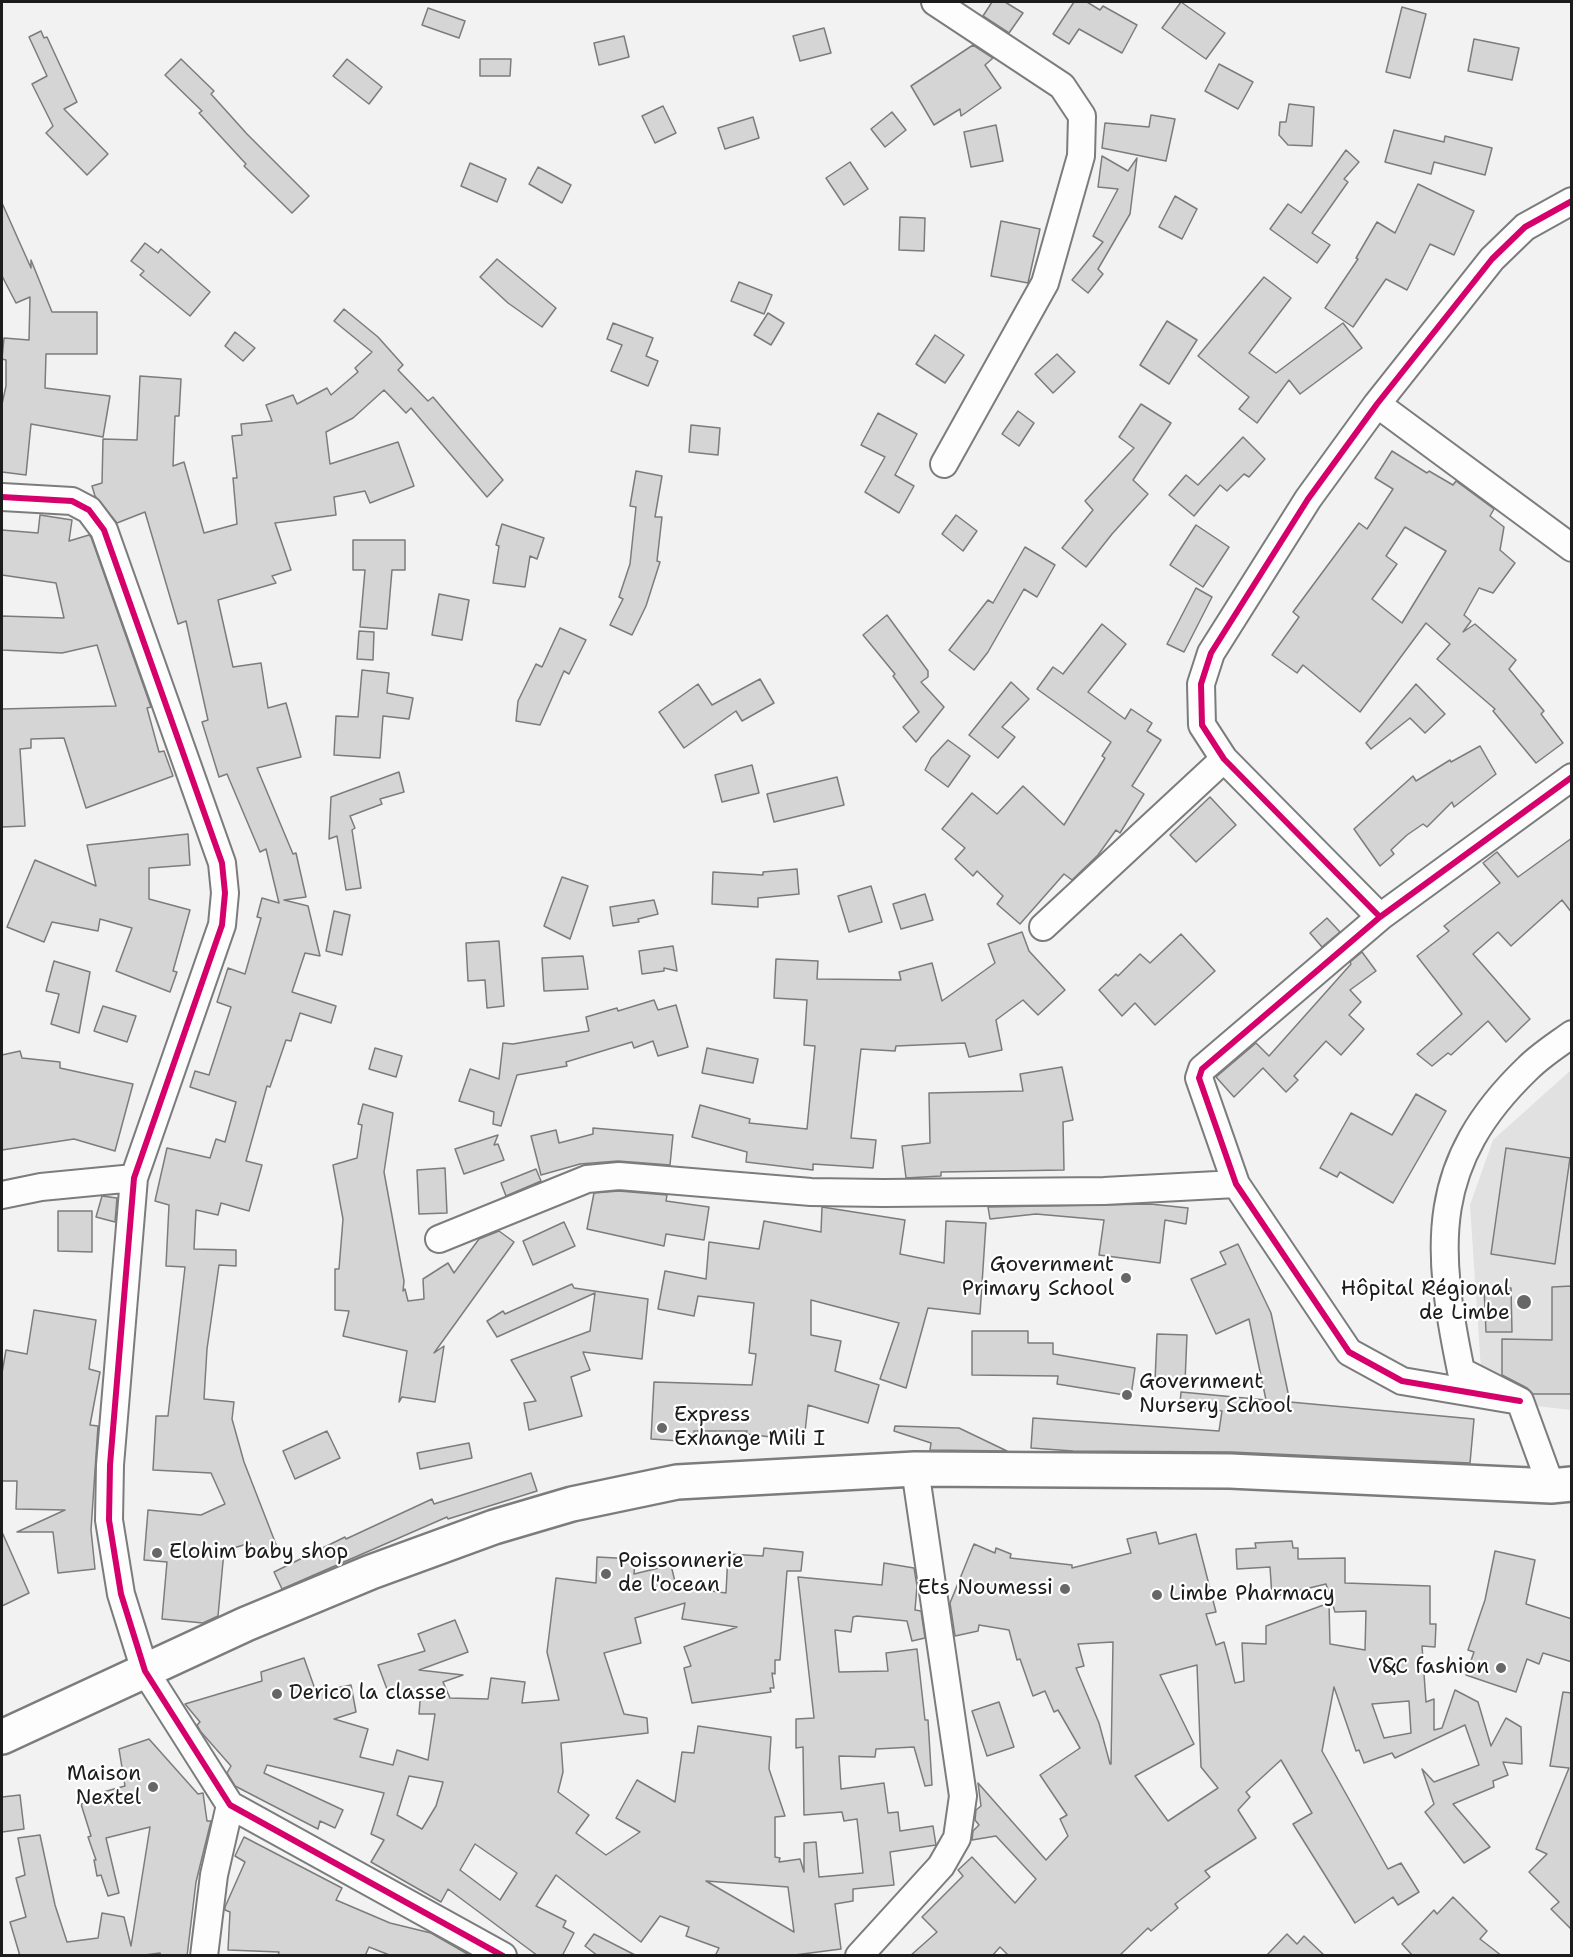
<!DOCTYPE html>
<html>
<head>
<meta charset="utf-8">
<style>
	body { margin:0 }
	#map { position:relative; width:1573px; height:1957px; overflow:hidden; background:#f2f2f2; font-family:"Shantell Sans",sans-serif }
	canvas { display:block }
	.frame { position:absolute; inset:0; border:3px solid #1c1c1c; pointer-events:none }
</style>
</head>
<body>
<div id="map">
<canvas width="1573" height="1957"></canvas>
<div class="frame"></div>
</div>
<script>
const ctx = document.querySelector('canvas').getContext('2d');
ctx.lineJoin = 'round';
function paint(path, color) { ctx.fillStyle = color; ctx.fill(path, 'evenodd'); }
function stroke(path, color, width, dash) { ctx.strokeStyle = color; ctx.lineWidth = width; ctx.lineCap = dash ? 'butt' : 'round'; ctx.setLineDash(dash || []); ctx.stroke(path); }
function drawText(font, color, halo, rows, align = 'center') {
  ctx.font = font + ' "Shantell Sans",sans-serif'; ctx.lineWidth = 4.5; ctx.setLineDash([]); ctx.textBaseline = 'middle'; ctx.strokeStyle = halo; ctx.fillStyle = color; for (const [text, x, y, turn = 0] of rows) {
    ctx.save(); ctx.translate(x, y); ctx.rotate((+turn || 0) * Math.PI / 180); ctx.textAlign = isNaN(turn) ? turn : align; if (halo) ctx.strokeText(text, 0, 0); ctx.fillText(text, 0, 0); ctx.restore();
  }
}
const built = new Path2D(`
	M1571,1070V1410L1483,1400L1470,1205L1493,1140Z`);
const building = new Path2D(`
	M992,2H1005L1023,13L1009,33L983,16Z
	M1074,2H1087L1100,10L1103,6L1137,25L1122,53L1079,29L1069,44L1053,34Z
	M1181,2L1225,33L1206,59L1162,28Z
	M1402,7L1426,14L1410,78L1386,72Z
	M428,8L465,21L459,38L422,25Z
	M824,28L831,53L800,61L793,36Z
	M41,31L44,38L47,37L77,102L64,109L108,154L87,175L46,133L53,126L32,84L47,76L29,37Z
	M624,36L629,57L599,65L594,43Z
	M1474,39L1519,48L1512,80L1468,71Z
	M973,45L993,58L985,65L1001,88L961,116L960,109L934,125L911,86Z
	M181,59L214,91L211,94L247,134L309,196L292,213L244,166L246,164L199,113L202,111L165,75Z
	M347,59L382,87L369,104L333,76Z
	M480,59H511L510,76H480Z
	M1219,64L1253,82L1238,109L1205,91Z
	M1289,104L1314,107L1312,146L1288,145L1279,135L1280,122H1286Z
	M663,106L676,133L655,143L642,116Z
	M892,112L906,130L885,147L871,129Z
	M1151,115L1175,119L1166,161L1102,148L1105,123L1149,127Z
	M753,117L759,138L725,149L718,128Z
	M996,125L1003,161L971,167L964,132Z
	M1394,130L1444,142L1445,136L1492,148L1485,175L1434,162L1431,174L1385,162Z
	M1346,150L1359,162L1344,179L1348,182L1312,233L1330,245L1317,263L1270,229L1288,204L1301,213Z
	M1102,156L1128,171L1137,158L1130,214L1098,269L1103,274L1088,293L1072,280L1103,242L1093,236L1118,189L1098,187Z
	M850,162L868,189L844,205L826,178Z
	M470,163L506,179L497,202L461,186Z
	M538,167L571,185L562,203L529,184Z
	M1418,184L1474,211L1454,255L1430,244L1407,290L1386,279L1353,327L1325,308L1358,259L1356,258L1377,222L1395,233Z
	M1175,196L1197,209L1182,239L1159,227Z
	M2,203L31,268V260L52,312H97V354H46L45,388L110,396L103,437L31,424L26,475L2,472V404L6,386V360L2,359L4,338L29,340L30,297L16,303L2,276Z
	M900,217L925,218L924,251L899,250Z
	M1001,221L1040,229L1028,283L991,276Z
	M145,243L158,253L161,249L210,292L190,316L140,275L144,271L131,261Z
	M497,259L556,308L542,327L508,303L480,277Z
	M1264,277L1291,298L1249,353L1276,373L1343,323L1362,348L1300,394L1289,380L1257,423L1239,409L1249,397L1198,356Z
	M739,282L772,295L764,314L731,301Z
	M344,309L378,337L403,365L398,370L428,401L433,397L503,480L487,497L411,408L406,413L384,390L353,418L326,432L330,464L398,442L414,486L370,503L365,491L334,497L336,515L275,523L291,570L272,576L276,583L218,600L233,667L261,663L268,708L286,703L301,757L257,768L293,854L296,853L306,897L284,900L308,906L320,956L305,953L292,992L336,1006L331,1023L300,1013L291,1041L286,1040L270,1087L267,1086L246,1161L262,1165L249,1211L221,1203L218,1215L196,1210L194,1249L236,1250V1266L219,1265L207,1349L204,1399L234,1402L232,1419L244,1462L277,1547L254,1555L250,1543L224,1551L218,1616L203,1623L162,1619L167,1562L144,1560L148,1510L201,1515L225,1504L211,1473L153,1470L156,1416H168L185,1267L166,1266L169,1205L155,1201L167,1148L210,1158L216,1139L225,1142L236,1102L190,1087L195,1071L209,1075L231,1007L217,1002L228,968L245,974L261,918L257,917L262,898L279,903L266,849L260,852L227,774L219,777L202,722L208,720L186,621L178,624L145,512L117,523L95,496L92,486L102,483L103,439L137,440L140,376L181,379L179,416H175L173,466L184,462L204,533L237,524L233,478H237L232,436L242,435L241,424L272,421L266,405L293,395L297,404L327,388L331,395L358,372L355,368L372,352L334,321Z
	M768,313L784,323L771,345L754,335Z
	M1167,321L1197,340L1169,384L1140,365Z
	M613,323L653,338L646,356L658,361L648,386L611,371L622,345L607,339Z
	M235,332L255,348L243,361L225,346Z
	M935,335L964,355L945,383L916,364Z
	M1057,354L1075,372L1053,393L1035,374Z
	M1141,404L1171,423L1133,480L1148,494L1112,534L1086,567L1062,548L1093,510L1085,501L1134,448L1119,437Z
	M1018,411L1034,423L1019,446L1002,434Z
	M878,413L917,434L895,475L914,486L899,513L865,492L885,457L861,445Z
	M691,425L720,428L718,455L689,452Z
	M1243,437L1265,459L1249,477L1244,474L1227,491L1220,485L1194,516L1169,495L1186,475L1198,485Z
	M1392,451L1427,473L1429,471L1453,485L1456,481L1494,509L1490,516L1504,527L1500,550L1515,563L1493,593L1479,588L1464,615L1471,621L1463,632L1475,624L1516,660L1509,669L1544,711L1541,714L1563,743L1536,763L1493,711L1495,709L1437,659L1450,644L1426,623L1360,712L1303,665L1297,673L1272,655L1299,617L1293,612L1359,523L1367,529L1393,489L1375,478ZM1405,527L1446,551L1402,623L1372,599L1397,564L1386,556Z
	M636,471L662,476L655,517H662L657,561L660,562L646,606L632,635L610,625L623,599L619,597L630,564L636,507L630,506Z
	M40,515L72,520L69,541L89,535L91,537L151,707L147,708L159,752L164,751L173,776L86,808L64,738L31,739V748L20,749L25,826L2,827V709L116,706L97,645L62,653L2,650V616L64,618L56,583L2,575V530L38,533Z
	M956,515L977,531L963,551L942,534Z
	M502,524L544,538L537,559L530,556L525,587L493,583L499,546L496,545Z
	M1196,525L1229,547L1203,587L1170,565Z
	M353,540H405V570H392L387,629L360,627L365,570H353Z
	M1025,547L1055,565L1037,597L1024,589L988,652L974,670L949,650L988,600L993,603Z
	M1196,588L1212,597L1184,652L1167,644Z
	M439,594L469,600L462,640L432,635Z
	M887,615L928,671V677L921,682L944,707L916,742L903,727L919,712L893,676L895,674L863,635Z
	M1102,624L1126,644L1088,692L1125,719L1131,709L1152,723L1147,731L1161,740L1132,786L1144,794L1120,833L1116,830L1098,855L1072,880L1064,874L1020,924L997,904L1003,896L977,871L973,876L955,859L965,848L942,829L972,793L997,814L1023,786L1064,825L1105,758L1102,756L1111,742L1037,689L1053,667L1063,674Z
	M560,628L586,640L569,674L564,671L540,725L516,721L518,701L536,664L542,667Z
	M359,631L374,632L373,660L357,659Z
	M362,670L389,673L387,693L413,698L409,719L383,716L380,758L334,755L336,716L358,717Z
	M760,679L774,703L742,721L736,711L684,748L659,712L698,684L712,705Z
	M1011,682L1029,699L1002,727L1015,737L998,758L969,735Z
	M1416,684L1445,714L1425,733L1410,718L1371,749L1366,743Z
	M948,740L970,756L948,787L925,770L931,758Z
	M1480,746L1496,774L1454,807L1452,802L1427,827L1423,824L1407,835L1391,850L1394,854L1380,866L1354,829L1413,776L1416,781L1450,760L1451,762Z
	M752,765L759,793L722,802L715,775Z
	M399,772L404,792L380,799L382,804L350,816L355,828L352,830L361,888L346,890L337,836L329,839L331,797Z
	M837,777L844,805L774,822L767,794Z
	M1210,797L1236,825L1196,862L1170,835Z
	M188,834L190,865L149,868V899L190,910L173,971L177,972L170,992L116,971L132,928L100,919L98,931L52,922L44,942L7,927L35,860L96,886L87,845Z
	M1572,838V913L1562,900L1511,946L1498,932L1473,954L1530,1019L1506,1042L1488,1021L1451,1055L1448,1053L1432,1066L1417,1054L1462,1014L1417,956L1449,931L1444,926L1500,883L1483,863L1497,852L1518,877Z
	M797,869L799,894L758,898V907L712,904L713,872L763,875V872Z
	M562,877L588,886L570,939L544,926Z
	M871,886L882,922L849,932L838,896Z
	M925,894L933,920L901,929L893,904Z
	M654,900L658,914L638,919L639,922L613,926L610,907Z
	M334,911L350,915L342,955L326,951Z
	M1327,918L1340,932L1322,947L1310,933Z
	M1022,932L1029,951L1065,990L1038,1015L1023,1000L996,1020L1002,1050L969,1057L965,1043L896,1046L895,1051L861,1049L851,1138L876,1140L873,1168L813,1164V1170L746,1162L747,1152L692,1137L700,1105L750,1119L749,1123L807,1129L815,1046L804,1045L807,1000L774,998L776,959L818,961L817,979L901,980L899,972L932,963L942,1001L995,963L988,944Z
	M1181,934L1215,971L1155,1025L1135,1003L1122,1016L1099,990L1116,974L1118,976L1140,954L1150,963Z
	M499,941L504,1006L487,1008L485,980L468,981L466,943Z
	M673,946L677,971L664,968V971L642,974L639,951Z
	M1362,952L1376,971L1350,990L1361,1002L1349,1015L1364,1029L1341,1055L1326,1041L1294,1076L1298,1080L1286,1092L1263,1068L1234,1097L1216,1077L1256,1043L1269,1056L1351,964L1350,962Z
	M583,956L588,989L544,991L542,958Z
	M54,961L90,972L79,1033L51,1024L59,994L46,991Z
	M654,1000L658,1010L676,1005L688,1047L658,1056L653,1041L634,1048L632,1042L566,1062L567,1066L517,1075L501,1126L493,1124L494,1112L459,1101L470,1069L499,1079L503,1043L513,1044L589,1031L586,1017L617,1008L618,1011Z
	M103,1006L136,1016L127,1042L94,1031Z
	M375,1048L402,1056L396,1077L369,1069Z
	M707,1048L758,1059L753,1083L702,1073Z
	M20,1051L22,1058L60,1062V1068L133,1084L115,1151L74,1139L2,1150V1055Z
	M1062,1067L1073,1120L1063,1122L1064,1170L941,1172V1176L906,1178L902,1146L930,1143L929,1093L1023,1091L1020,1074Z
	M1416,1094L1446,1111L1393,1203L1340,1172L1337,1177L1320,1168L1351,1113L1392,1135Z
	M363,1104L393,1113L384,1172L404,1281L403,1291L405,1289L408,1301L424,1299L423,1279L448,1263L454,1273L479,1239L499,1231L514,1242L434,1353L444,1346L435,1402L402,1397L399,1402L407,1351L343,1336L349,1311L335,1310V1269H339L343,1219L333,1165L357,1158L362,1125L358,1124Z
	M593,1128L673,1135L670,1165L618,1161L580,1164L541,1175L531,1136L556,1130L559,1143L593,1134Z
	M498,1135L494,1145L498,1144L504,1160L464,1174L455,1149Z
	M1506,1148L1570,1158L1555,1264L1491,1254Z
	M445,1168L447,1213L419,1214L417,1170Z
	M536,1169L541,1181L506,1196L501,1183Z
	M619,1191L667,1195L666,1201L709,1207L704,1240L666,1234L664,1246L587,1229L594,1193Z
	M102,1196L117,1198L115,1222L96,1217Z
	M1150,1204L1188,1208L1186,1224L1165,1220L1160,1263L1099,1255L1104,1220L1036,1214L990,1219L988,1207Z
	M822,1207L905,1220L900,1254L944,1263L946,1221L986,1223L980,1314L928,1308L906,1388L880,1379L899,1323L811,1300V1335L841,1341L835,1371L879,1385L868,1423L808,1405L804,1441L746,1434L747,1431H694V1442L651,1439L654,1382L752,1385L756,1354L749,1353L754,1303L698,1296L694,1316L658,1309L665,1271L706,1279L709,1242L759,1249L764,1221L821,1232Z
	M58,1211H92V1252L58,1251Z
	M564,1222L575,1246L533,1265L523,1241Z
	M1238,1244L1271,1313L1290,1402L1474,1419L1470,1463L1231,1452L1073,1451L1031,1448L1033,1418L1219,1431L1222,1411L1180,1404L1181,1392L1266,1400L1249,1319L1216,1334L1191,1279L1226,1264L1220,1252Z
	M572,1284L574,1288L648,1299L642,1359L583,1352L590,1370L571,1377L582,1416L529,1430L524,1403L536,1401L511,1360L590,1331L595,1293L497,1337L487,1321L503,1311L505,1314Z
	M1572,1286V1394H1533L1527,1388L1502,1375V1339L1552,1340V1287Z
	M1484,1288H1511L1512,1332H1486Z
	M34,1310L96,1320L89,1369L100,1372L90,1425L98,1426L91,1530L95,1569L58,1573L53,1532H17L65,1510L16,1509L17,1481H2V1373L6,1350L27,1354Z
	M972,1331H1028V1343H1053V1354L1135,1368L1131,1396L1057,1384L1058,1376L972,1375Z
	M1157,1334L1187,1335L1185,1382L1155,1381Z
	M895,1426L959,1428L1007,1451L930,1450L931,1443L894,1431Z
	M327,1431L340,1458L295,1479L283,1451Z
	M469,1443L472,1458L420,1469L417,1453Z
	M531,1473L537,1491L448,1519L447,1517L282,1589L274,1572L345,1537L346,1539L432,1499L434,1504Z
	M2,1532L29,1593L2,1606Z
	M1156,1532L1159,1544L1196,1534L1216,1612L1206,1614L1216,1645L1224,1642L1235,1683L1244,1681L1242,1643L1266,1644V1626L1329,1603L1330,1644L1365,1650L1366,1611L1335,1612L1326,1584L1272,1597L1270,1567L1237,1569L1236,1549L1256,1548L1255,1543L1292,1541L1293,1548H1298V1559L1345,1558V1583L1430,1586V1624H1436L1435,1647L1422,1646L1426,1702L1434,1699V1730L1442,1728L1455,1690L1478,1702L1491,1746L1506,1718L1521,1727L1522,1764L1503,1762L1508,1775L1493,1781L1494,1787L1453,1804L1490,1847L1464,1863L1425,1812L1434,1804L1422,1769L1434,1782L1479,1765L1465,1725L1395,1758L1392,1753L1364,1763L1359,1750L1356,1751L1334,1687L1322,1751L1388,1869L1401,1863L1419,1892L1398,1905L1393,1897L1355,1923L1293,1824L1312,1813L1281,1760L1246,1792L1250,1797L1238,1810L1256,1838L1205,1871L1210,1877L1175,1904L1178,1908L1151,1931L1148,1928L1119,1956H1009L1000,1947L992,1956H910L937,1932L922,1917L963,1876L958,1870L972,1857L1015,1903L1036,1879L996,1836L972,1840L973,1831L979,1825L975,1820L976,1810L981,1806L978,1783L1046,1860L1068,1836L1060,1819L1067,1815L1040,1775L1080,1748L1058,1710L1054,1712L1045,1691L1033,1696L1020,1659L1017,1660L1009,1630L979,1625L978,1631L955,1636L950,1603L974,1544L995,1553L996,1548L1011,1554L1010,1558L1072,1565V1568L1131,1553L1127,1539ZM1113,1642L1111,1764H1110L1099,1723L1076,1668L1084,1666L1078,1644ZM1197,1665L1201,1767L1218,1788L1168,1821L1135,1776L1194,1744L1160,1675ZM1409,1701L1411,1733L1384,1738L1372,1704Z
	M764,1548L803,1552L801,1571H787L780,1660H775V1674L772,1673L774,1688H770L771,1692L692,1703L684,1668L691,1666L684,1647L737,1627L682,1619L685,1603L635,1618L641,1643L604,1653L624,1714L647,1718L648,1733L561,1743L563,1772L558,1792L589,1815L576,1833L606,1855L640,1832L616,1818L637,1780L675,1802L682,1752L694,1753L698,1726L771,1737L769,1769L785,1816L775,1817V1857L780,1858L779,1862L800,1859L804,1872V1843L816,1842L819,1877L863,1873L857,1819L844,1821L842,1812L804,1815L803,1747L796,1748V1719L814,1718L798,1577L882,1585L884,1563L914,1568L917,1586L915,1610L921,1611L925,1638L912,1641L907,1621L857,1616L853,1617L851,1632L835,1630L839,1672L888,1671L886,1653L917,1649L925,1720H928L932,1785L925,1786L914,1747L876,1749L875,1757L839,1756L841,1789L884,1783L888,1813L898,1812L900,1831L933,1826L936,1845L890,1852L894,1885L853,1889V1901L835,1904L841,1949L787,1956H715L719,1948L686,1936L689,1927L660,1916L641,1942L556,1875L536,1906L566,1921L563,1927L574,1933L562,1956H538L448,1889L441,1902L371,1862L384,1840L371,1834L384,1793L267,1765L264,1773L343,1810L335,1828L320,1821L318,1829L235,1786L227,1773L231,1766L201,1732L197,1725L200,1722L185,1704L262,1681L261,1672L304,1658L316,1692L351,1685L356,1712L334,1719L368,1729L360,1757L393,1765L397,1750L428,1760L435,1714H419L421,1689L391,1700L378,1665L425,1651L418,1634L455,1620L468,1652L419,1670L463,1675L443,1682L450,1698L488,1699L491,1678L525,1682L522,1703L559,1700L547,1652L556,1578L596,1583L597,1557L635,1559L634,1574L671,1565L676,1586L726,1593L728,1554L763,1556ZM409,1776L443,1782L436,1806L422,1829L397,1815ZM475,1844L517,1873L500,1900L460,1870ZM706,1881L788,1887L794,1932Z
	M1495,1551L1535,1560L1526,1604L1572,1619V1662L1543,1653L1539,1664L1527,1659L1516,1692L1466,1675L1474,1652L1468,1650L1485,1600Z
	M1563,1692L1572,1693V1930L1551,1909L1559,1902L1529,1872L1547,1854L1536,1849L1569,1768L1550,1766Z
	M999,1702L1014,1747L987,1756L972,1711Z
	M149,1739L198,1794L203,1793L207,1821H211L196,1882L187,1956H161L160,1953L137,1956H20L10,1922L26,1917L16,1878L25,1875L18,1838L40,1835L55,1905L67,1942L98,1938L102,1913L124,1917L131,1946L150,1827L106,1838L119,1893L108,1896L101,1875L97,1876L94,1860H96L88,1837L91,1836L81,1804L104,1797L103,1792L125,1786L119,1749Z
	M20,1795L24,1829L2,1832V1797Z
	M244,1837L342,1888L336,1900L390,1923L431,1933L471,1956H392L369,1947L365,1956H278L279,1952L228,1950L230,1912L225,1910V1907L245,1862L235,1856Z
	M1453,1897L1487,1931L1480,1939L1502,1956H1413L1402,1944L1434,1910L1437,1914Z
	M594,1934L637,1956H598L585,1946Z
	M1287,1934L1297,1944L1304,1936L1325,1956H1266Z`);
const minor = new Path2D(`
	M935,2L1062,86L1082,116L1081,156L1045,283L944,464
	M1377,404L1572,548
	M2,497L72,501L89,510L104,530L222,863L225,893L222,925L134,1178L110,1465L109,1520L121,1594L145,1671L230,1805L503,1956
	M1380,917L1224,759L1202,725L1201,684L1211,653L1308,499L1377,404L1492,259L1525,227L1572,201
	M1043,927L1224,759
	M2,1195L41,1187L134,1178
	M439,1239L587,1179L619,1176L811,1192L883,1193L1104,1191L1236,1184
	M1520,1401L1402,1381L1349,1352L1236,1184L1199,1078L1202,1069L1380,917L1572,777
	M1551,1486L1520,1401L1461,1371C1435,1246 1429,1163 1528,1068C1541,1055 1557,1045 1572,1034
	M204,1956L214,1875L230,1805
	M859,1956L941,1866L957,1838L963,1796L915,1469`);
const highway = new Path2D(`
	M2,1737L246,1624L371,1572L494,1527L572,1504L677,1482L915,1469L1230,1471L1551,1486L1572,1484`);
const cycleway = new Path2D(`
	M2,497L72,501L89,510L104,530L222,863L225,893L222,925L134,1178L110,1465L109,1520L121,1594L145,1671L230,1805L503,1956
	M1380,917L1224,759L1202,725L1201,684L1211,653L1308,499L1377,404L1492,259L1525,227L1572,201
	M1520,1401L1402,1381L1349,1352L1236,1184L1199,1078L1202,1069L1380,917L1572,777`);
const markers = [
	[1126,1278,6,"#676767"],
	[1524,1302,8,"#676767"],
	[1127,1395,6,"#676767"],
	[662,1428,6,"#676767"],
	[157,1553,6,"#676767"],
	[606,1574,6,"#676767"],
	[1065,1589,6,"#676767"],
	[1157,1595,6,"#676767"],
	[1501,1668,6,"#676767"],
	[277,1694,6,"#676767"],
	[153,1787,6,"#676767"]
];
const poiNames = [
	["Government",1114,1266,"right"],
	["Primary School",1114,1290,"right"],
	["Hôpital Régional",1510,1290,"right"],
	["de Limbe",1510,1314,"right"],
	["Government",1139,1383],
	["Nursery School",1139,1407],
	["Express",674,1416],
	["Exhange Mili I",674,1440],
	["Elohim baby shop",169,1553],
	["Poissonnerie",618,1562],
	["de l'ocean",618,1586],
	["Ets Noumessi",1053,1589,"right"],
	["Limbe Pharmacy",1169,1595],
	["V&C fashion",1489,1668,"right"],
	["Derico la classe",289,1694],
	["Maison",141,1775,"right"],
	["Nextel",141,1799,"right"]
];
paint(built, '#e1e1e1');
paint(building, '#d5d5d5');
stroke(building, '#7c7c7c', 1.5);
stroke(minor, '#7c7c7c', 30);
stroke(highway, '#7c7c7c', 38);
stroke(minor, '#fdfdfd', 26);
stroke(highway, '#fdfdfd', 33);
stroke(cycleway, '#d6006c', 6);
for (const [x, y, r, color] of markers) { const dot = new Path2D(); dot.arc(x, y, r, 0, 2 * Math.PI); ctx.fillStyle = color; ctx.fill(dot); stroke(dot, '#fff', 2); }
drawText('21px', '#1c1c1c', '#fff', poiNames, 'left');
</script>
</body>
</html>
